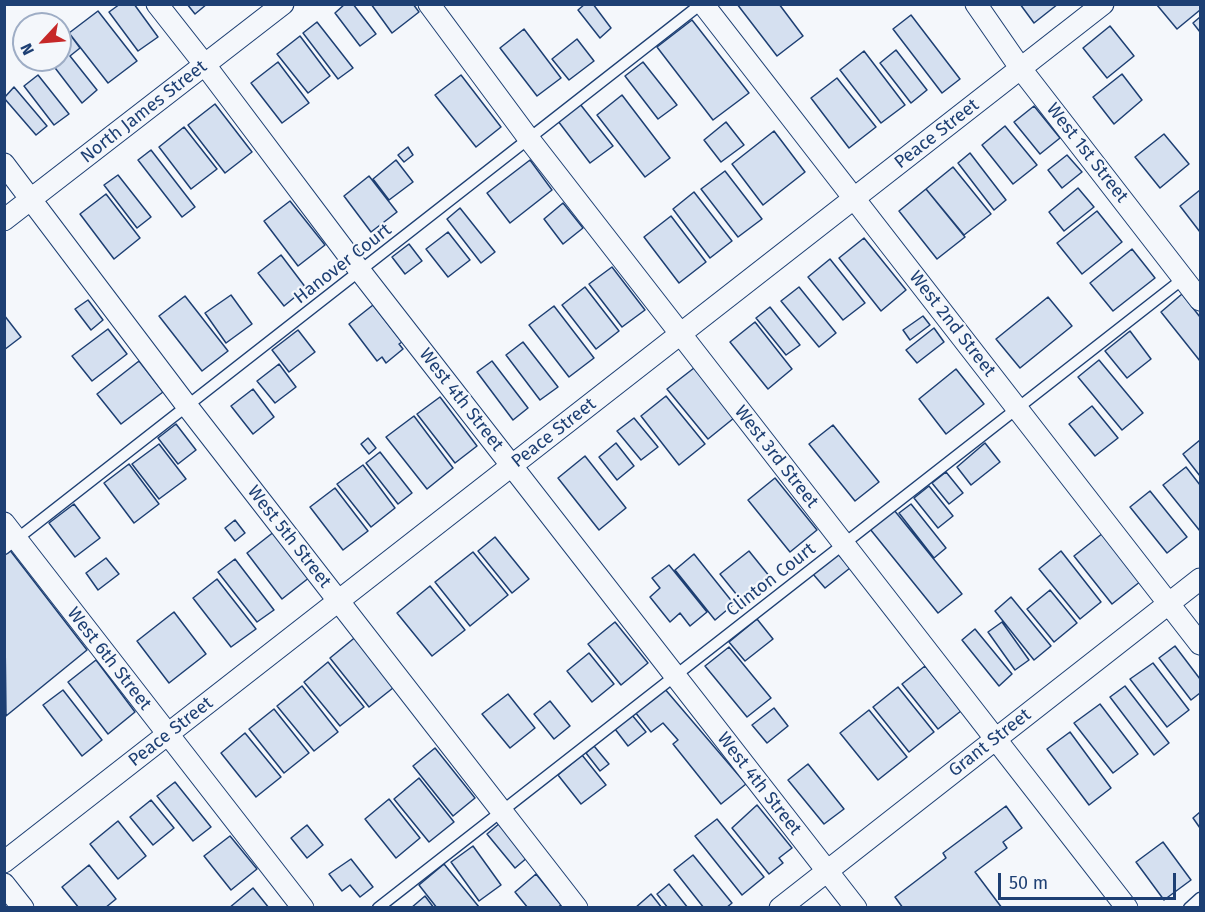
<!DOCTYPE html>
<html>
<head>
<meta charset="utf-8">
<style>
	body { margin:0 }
	#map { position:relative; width:1205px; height:912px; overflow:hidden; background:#f4f7fb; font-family:"Fira Sans",sans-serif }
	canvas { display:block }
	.frame { position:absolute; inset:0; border:6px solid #1d3f73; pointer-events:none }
	.north { position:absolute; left:12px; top:12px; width:60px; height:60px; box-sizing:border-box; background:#f4f7fb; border:2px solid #9eadc5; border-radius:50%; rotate:244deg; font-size:16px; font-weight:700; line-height:24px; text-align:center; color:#1d3f73 }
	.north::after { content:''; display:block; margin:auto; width:21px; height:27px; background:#c62828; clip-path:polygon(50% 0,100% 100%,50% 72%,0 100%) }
	.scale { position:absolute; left:998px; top:873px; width:178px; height:27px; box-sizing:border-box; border:3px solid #1d3f73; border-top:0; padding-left:8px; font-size:18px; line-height:21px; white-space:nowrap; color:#1d3f73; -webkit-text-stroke:4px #f4f7fb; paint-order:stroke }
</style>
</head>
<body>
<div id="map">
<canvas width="1205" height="912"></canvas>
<div class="frame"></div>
<div class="north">N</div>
<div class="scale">50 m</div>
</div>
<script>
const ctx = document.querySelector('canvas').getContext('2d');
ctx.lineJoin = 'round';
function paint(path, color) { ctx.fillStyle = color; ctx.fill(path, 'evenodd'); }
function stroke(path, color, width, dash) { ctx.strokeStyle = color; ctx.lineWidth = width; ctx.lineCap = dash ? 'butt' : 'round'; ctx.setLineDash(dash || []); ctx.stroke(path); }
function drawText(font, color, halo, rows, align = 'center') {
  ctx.font = font + ' "Fira Sans",sans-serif'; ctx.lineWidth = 4.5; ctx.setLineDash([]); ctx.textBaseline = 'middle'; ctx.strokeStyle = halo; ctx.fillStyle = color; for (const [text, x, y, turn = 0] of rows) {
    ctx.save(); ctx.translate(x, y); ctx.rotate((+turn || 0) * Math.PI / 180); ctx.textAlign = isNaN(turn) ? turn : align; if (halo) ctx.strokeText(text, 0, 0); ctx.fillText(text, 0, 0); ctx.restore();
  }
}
const building = new Path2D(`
	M120,4H134L158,37L138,51L109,12Z
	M187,4H207L195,14Z
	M345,4H353L376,34L360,46L335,13Z
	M371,4H413L419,12L392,33Z
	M585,4H593L611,28L600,38L578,10Z
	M737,4H779L803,36L777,56Z
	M1020,4H1058L1034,23Z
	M1200,4V10L1177,29L1157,5Z
	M98,11L137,61L108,83L69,33Z
	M911,15L960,79L942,93L893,29Z
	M1200,17V32L1193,23Z
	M692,20L749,93L713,120L657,47Z
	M317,22L353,68L338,79L303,33Z
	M1110,26L1134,56L1107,78L1083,48Z
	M524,29L561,78L537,96L500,48Z
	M69,33L80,48L70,56L97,90L82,103L49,60H60V40Z
	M300,36L330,76L308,93L277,54Z
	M577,39L594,61L569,80L552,59Z
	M896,50L927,90L911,103L880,63Z
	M864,51L905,105L881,123L840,70Z
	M278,62L309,103L282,123L251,83Z
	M643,62L677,105L658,119L625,76Z
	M1122,74L1142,100L1114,124L1093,97Z
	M38,75L69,114L54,125L24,86Z
	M461,75L501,127L476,147L435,95Z
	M837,78L876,127L849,148L811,98Z
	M14,87L47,126L36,135L4,98Z
	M622,95L670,158L645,177L597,115Z
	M215,104L252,152L225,173L188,125Z
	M580,104L613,146L590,163L558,121Z
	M1034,106L1060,138L1040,154L1014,122Z
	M726,122L744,145L721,162L704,140Z
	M1005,126L1037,165L1013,184L982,145Z
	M184,127L217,169L191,189L159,147Z
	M774,131L805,172L763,205L732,164Z
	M1164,134L1189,164L1160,188L1135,157Z
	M408,147L413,155L404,162L398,155Z
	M151,150L195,207L182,217L138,160Z
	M970,153L1006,200L994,210L958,163Z
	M1067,155L1082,172L1062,188L1048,170Z
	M396,160L413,182L389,200L373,179Z
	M530,160L552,190L510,223L487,193Z
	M953,167L991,214L964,235L926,189Z
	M725,171L762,219L738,237L701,189Z
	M118,175L151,217L137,228L104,185Z
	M369,176L397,212L371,232L344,196Z
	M1078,188L1094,207L1064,231L1049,212Z
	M926,189L965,237L937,259L899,211Z
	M1200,190V232L1180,206Z
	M694,192L732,241L710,258L673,209Z
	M106,194L140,238L114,259L80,214Z
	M290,201L325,245L298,266L264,221Z
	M563,203L583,228L563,244L544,219Z
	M460,208L495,252L481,263L447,219Z
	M1097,211L1122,242L1082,274L1057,243Z
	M671,216L706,262L679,283L644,237Z
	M448,232L470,260L448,277L426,249Z
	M864,238L906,290L881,311L839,258Z
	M409,244L422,261L405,274L392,257Z
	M1132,249L1155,278L1113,311L1090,283Z
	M281,255L306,288L284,306L258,273Z
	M830,259L865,303L843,320L808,277Z
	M612,267L645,310L622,327L589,284Z
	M585,287L619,331L596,349L562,305Z
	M799,287L836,333L819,347L781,301Z
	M1182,294L1200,317V361L1161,312Z
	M231,295L252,324L226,343L205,313Z
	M185,296L228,351L202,371L159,316Z
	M1048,297L1072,326L1020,368L996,339Z
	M88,300L103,320L91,330L75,309Z
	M373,305L402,342L399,344L403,349L386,363L382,357L377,361L349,324Z
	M554,306L594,358L569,377L529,325Z
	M770,307L800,345L786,355L756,318Z
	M4,315L21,337L4,350Z
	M923,316L930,325L910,340L903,330Z
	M755,322L792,369L768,389L730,342Z
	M934,328L944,342L917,363L906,350Z
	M108,329L127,354L92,381L72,356Z
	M298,330L315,352L289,372L272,350Z
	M1130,331L1151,359L1127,378L1105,351Z
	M523,342L558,387L540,400L506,355Z
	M1099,360L1143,413L1122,430L1078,377Z
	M139,361L163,392L121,424L97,394Z
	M492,361L528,408L513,420L477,372Z
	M279,364L296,387L275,403L257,381Z
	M694,368L734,418L708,439L667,389Z
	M956,369L984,404L946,434L919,399Z
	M253,389L274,417L253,434L231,406Z
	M666,396L705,444L679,465L641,416Z
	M440,397L477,446L455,463L417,414Z
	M1092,406L1118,438L1095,456L1069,424Z
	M414,416L453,468L427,489L386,437Z
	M634,418L658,447L641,460L617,431Z
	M176,424L196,450L178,464L158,438Z
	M833,425L879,482L855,501L809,444Z
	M368,438L376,448L369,454L361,444Z
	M1200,440V476L1183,454Z
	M616,443L634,466L617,480L599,457Z
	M985,443L1000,462L971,485L957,467Z
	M159,444L186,479L159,499L132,464Z
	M380,452L412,493L398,504L366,463Z
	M585,456L626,508L599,530L558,478Z
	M129,464L159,504L134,523L104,483Z
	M363,465L395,508L371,527L337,484Z
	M1186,467L1200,485V531L1163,485Z
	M946,472L963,493L949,504L932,483Z
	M775,478L817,530L790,552L748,500Z
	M929,486L953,516L938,528L914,498Z
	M335,488L368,531L343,550L310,507Z
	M1150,491L1187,537L1167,553L1130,507Z
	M74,504L100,538L75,557L49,523Z
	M911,504L946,548L934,558L899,513Z
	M894,510L962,594L938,613L870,529Z
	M235,520L245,533L235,541L225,528Z
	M275,531L310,577L282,599L247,553Z
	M1103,533L1141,581L1112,604L1074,556Z
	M495,537L529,579L512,593L478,551Z
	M9,549L87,650L6,716L4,552Z
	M749,551L770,577L741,600L720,574Z
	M1061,551L1101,602L1080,619L1039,569Z
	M473,552L508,595L470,626L435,582Z
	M694,554L734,604L715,620L675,570Z
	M838,554L850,568L825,588L813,574Z
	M106,558L119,574L98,590L86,573Z
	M235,559L274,610L257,622L218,572Z
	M669,565L707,612L690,626L680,613L670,622L650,597L660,588L652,578Z
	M217,579L256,629L231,647L193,598Z
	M430,586L465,630L432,656L397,613Z
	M1050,590L1077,623L1054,642L1027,609Z
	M1011,597L1051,646L1034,660L995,611Z
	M174,612L206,654L169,683L137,641Z
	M757,619L773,639L745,661L729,642Z
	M615,622L648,663L621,685L588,644Z
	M1002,622L1029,660L1015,670L988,632Z
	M975,629L1012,674L999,686L962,640Z
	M358,635L398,684L369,707L330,658Z
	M1175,646L1200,679V693L1191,700L1159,658Z
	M729,647L771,698L747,717L705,666Z
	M589,653L614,684L592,702L567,671Z
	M96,660L135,712L108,734L68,682Z
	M328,662L364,707L340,726L304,682Z
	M1153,663L1189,710L1167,727L1130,679Z
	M925,666L961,711L938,729L902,684Z
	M302,686L338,732L314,751L277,706Z
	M1125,686L1169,743L1154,755L1110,697Z
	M898,687L934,732L909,752L873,707Z
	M664,688L746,784L721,804L673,744L678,740L663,723L651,732L635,712Z
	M63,690L102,740L82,756L43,705Z
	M508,694L535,728L510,748L482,714Z
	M550,701L570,726L554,739L534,714Z
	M1100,704L1138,754L1113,773L1074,723Z
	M774,708L788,726L767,743L752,725Z
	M274,709L309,753L284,773L249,729Z
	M869,710L907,757L878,780L840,733Z
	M632,715L646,732L628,746L615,729Z
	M1070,732L1111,788L1089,805L1047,749Z
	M245,733L281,777L256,797L221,753Z
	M594,746L609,764L600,771L586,753Z
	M435,748L475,798L453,816L413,766Z
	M582,755L606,785L581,804L558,775Z
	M808,764L844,809L824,824L788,780Z
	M419,778L454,822L429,842L394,799Z
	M175,782L211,827L193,841L157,796Z
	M389,799L420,838L396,858L365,819Z
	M151,800L174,828L153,845L130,817Z
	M757,805L792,848L779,858L783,863L769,874L732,828Z
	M1006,806L1022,828L1003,842L1007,848L975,872L1002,908H903L895,897L946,858L943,853Z
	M1200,812V828L1193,818Z
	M717,819L764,877L742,895L695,836Z
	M118,821L146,856L118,879L90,844Z
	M500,823L528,857L515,868L487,834Z
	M307,825L323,845L307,858L291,838Z
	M230,836L257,869L231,890L204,856Z
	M1163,842L1191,880L1164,900L1136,862Z
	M473,846L501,885L479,901L451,862Z
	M693,855L732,903L726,908H704L674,870Z
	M351,859L373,887L360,897L350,885L342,891L329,874Z
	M444,864L479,907L478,908H437L419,885Z
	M89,865L116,899L105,908H79L62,887Z
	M536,874L561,905L557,908H528L515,892Z
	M669,884L688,908H668L657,894Z
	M253,888L269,908H229Z
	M651,894L662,908H635Z
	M425,896L434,908H411Z`);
const service = new Path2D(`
	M4,549L701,4
	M378,908L1184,278
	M1189,908L1200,898`);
const minor = new Path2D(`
	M157,4L205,65L360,271L856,908
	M429,4L529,139L1127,908
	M703,4L1200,644
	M976,4L1021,69L1200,300
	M4,164L187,406L577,908
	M4,220L283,4
	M4,523L303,908
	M4,862L1103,4
	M4,884L23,908
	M780,908L1200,579`);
const streetNames = [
	["North James Street",144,112,-38],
	["Peace Street",937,134,-38],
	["West 1st Street",1087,153,52],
	["Hanover Court",343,264,-38],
	["West 2nd Street",952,324,52],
	["West 4th Street",461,400,52],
	["Peace Street",554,433,-38],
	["West 3rd Street",776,457,52],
	["West 5th Street",289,537,52],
	["Clinton Court",771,580,-38],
	["West 6th Street",109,659,52],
	["Peace Street",171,732,-38],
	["Grant Street",990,743,-38],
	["West 4th Street",759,784,52]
];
paint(building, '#d5e0f0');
stroke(building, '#1d3f73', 1.5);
stroke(service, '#1d3f73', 13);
stroke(minor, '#1d3f73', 23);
stroke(service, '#f4f7fb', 10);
stroke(minor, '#f4f7fb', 21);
drawText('18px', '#1d3f73', '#f4f7fb', streetNames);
</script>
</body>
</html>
